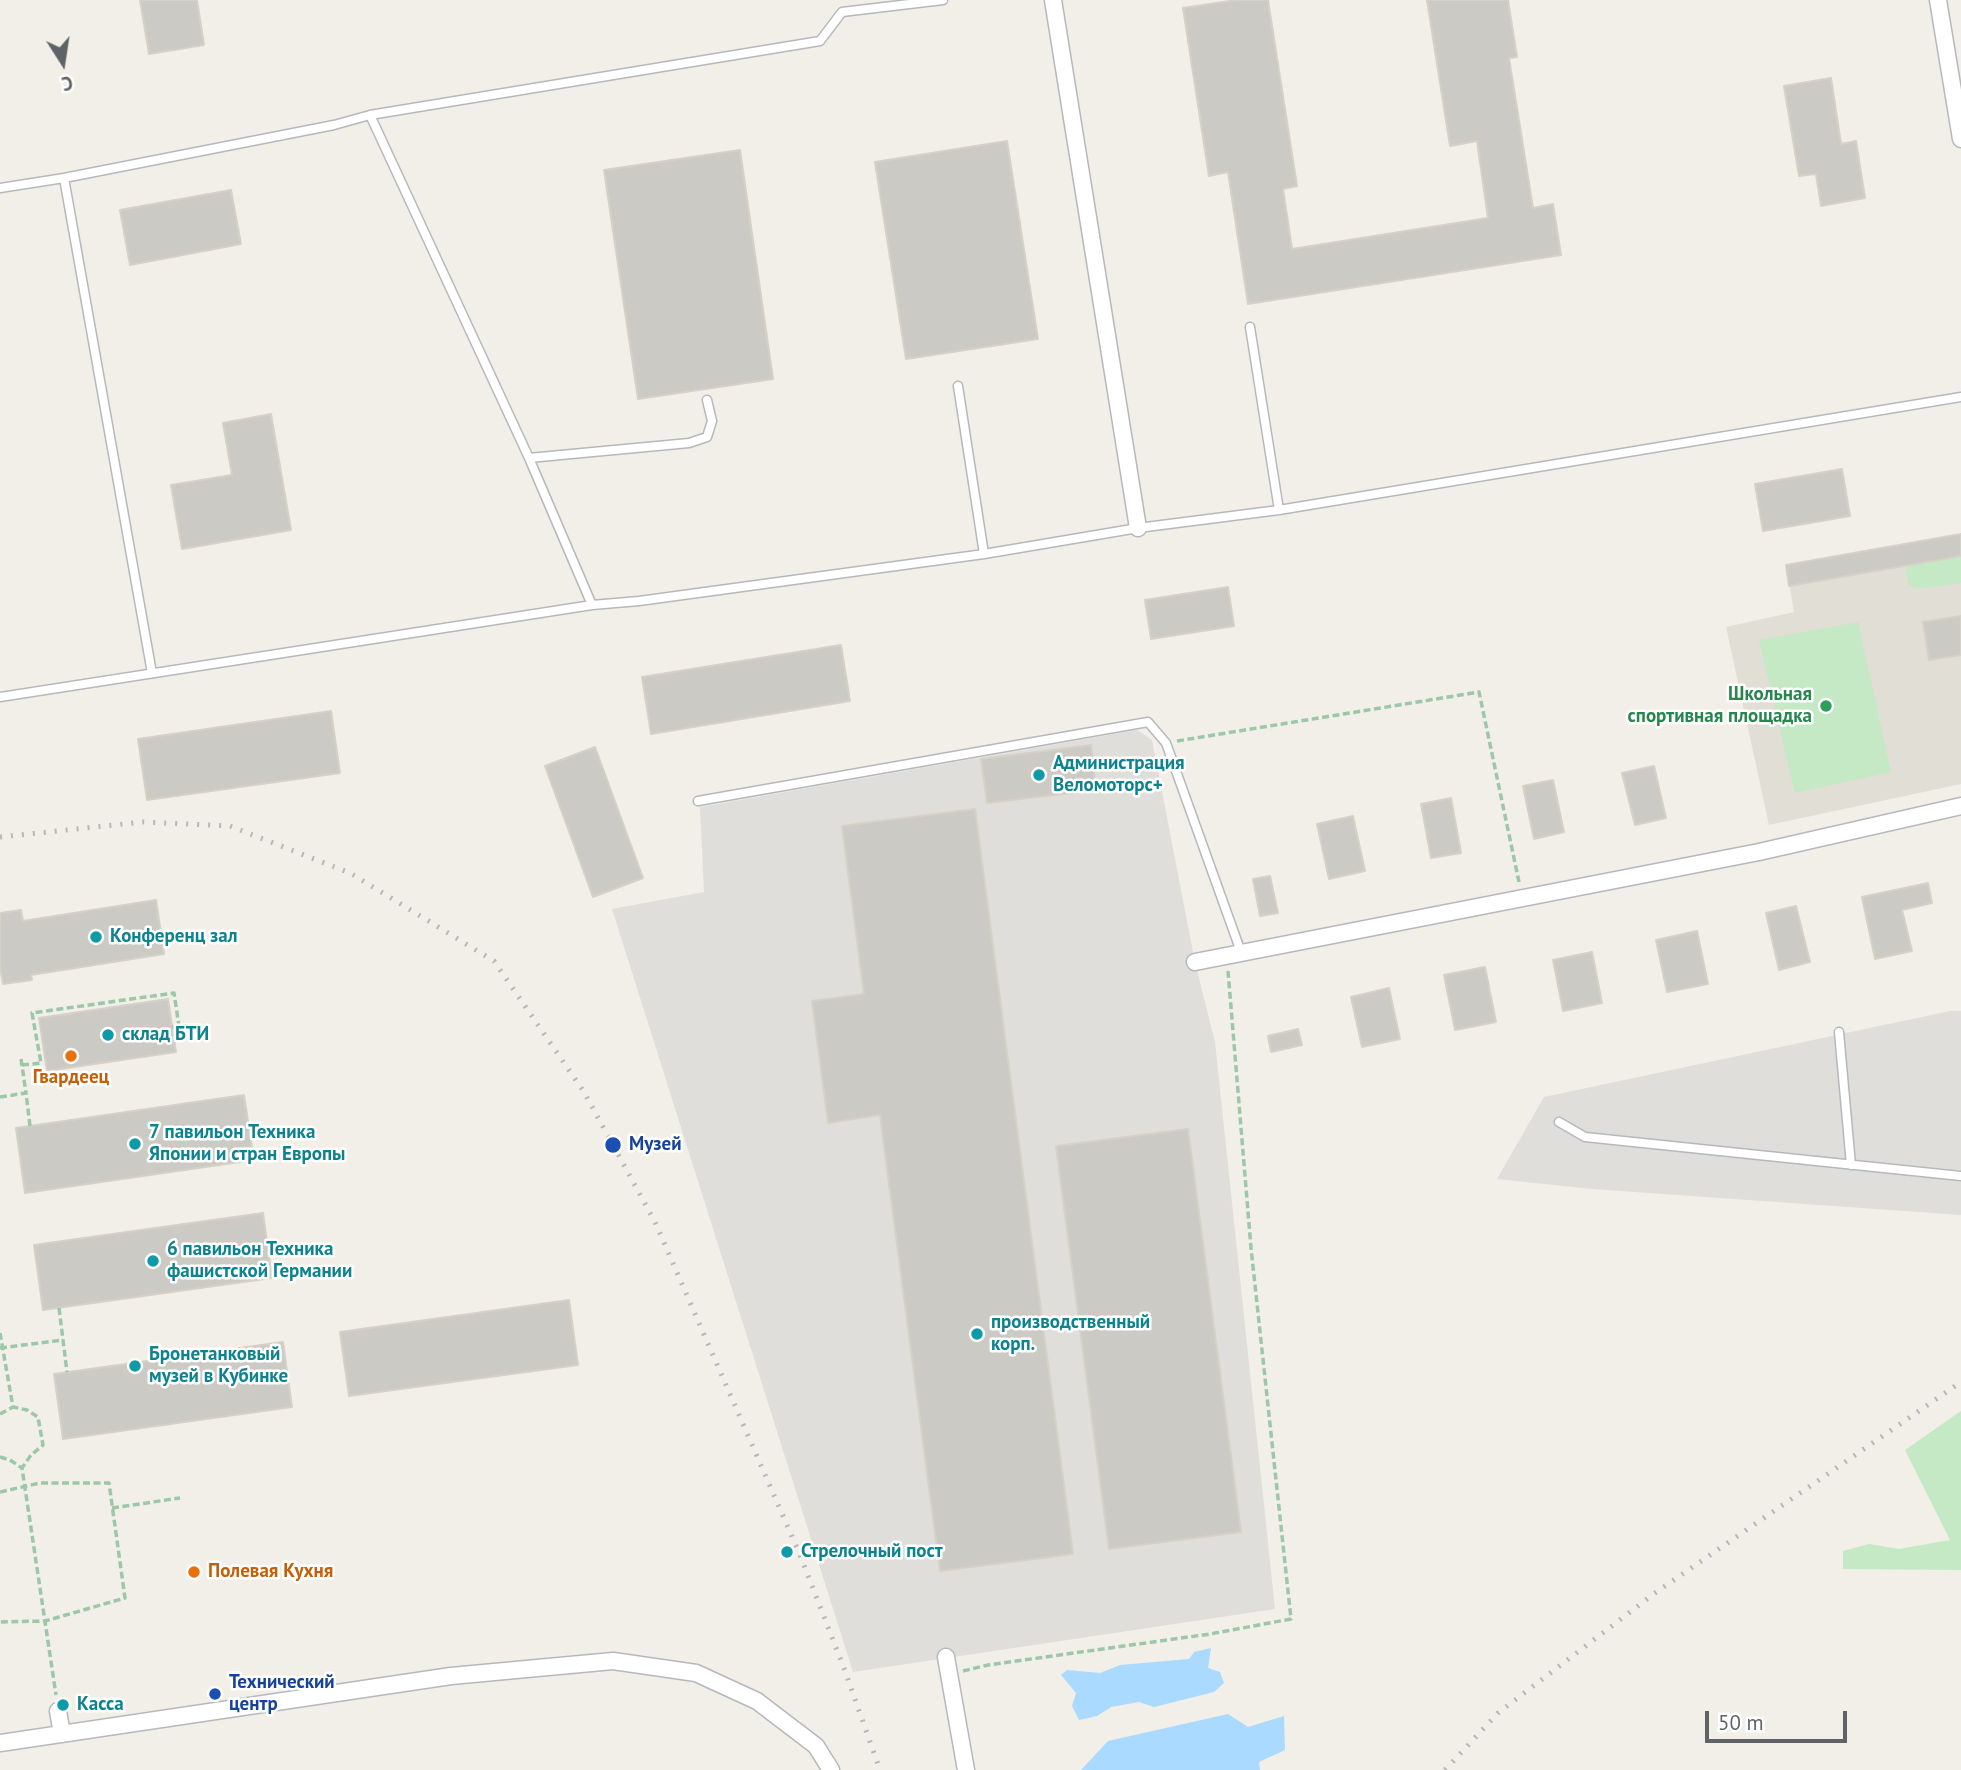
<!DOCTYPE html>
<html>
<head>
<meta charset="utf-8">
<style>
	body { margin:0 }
	#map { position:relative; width:1961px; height:1770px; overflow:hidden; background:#f1efe8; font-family:"PT Sans",sans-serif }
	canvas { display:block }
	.north { position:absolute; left:28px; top:28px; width:70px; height:70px; -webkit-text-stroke:5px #fff; paint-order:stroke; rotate:168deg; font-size:19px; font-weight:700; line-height:28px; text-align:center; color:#5f6368 }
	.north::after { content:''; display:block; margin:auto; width:24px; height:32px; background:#5f6368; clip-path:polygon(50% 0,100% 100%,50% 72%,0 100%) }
	.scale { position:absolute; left:1705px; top:1711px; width:142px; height:32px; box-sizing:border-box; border:4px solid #5f6368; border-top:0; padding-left:9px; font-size:21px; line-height:24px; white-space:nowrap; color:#5f6368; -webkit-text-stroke:5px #fff; paint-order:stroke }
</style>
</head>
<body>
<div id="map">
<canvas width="1961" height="1770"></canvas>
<div class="north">С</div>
<div class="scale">50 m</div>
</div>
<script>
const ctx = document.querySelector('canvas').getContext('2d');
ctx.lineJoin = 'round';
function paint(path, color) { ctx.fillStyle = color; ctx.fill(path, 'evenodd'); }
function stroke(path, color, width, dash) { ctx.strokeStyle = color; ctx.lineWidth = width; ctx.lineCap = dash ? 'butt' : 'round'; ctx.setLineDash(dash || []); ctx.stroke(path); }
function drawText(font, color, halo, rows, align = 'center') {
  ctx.font = font + ' "PT Sans",sans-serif'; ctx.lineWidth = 5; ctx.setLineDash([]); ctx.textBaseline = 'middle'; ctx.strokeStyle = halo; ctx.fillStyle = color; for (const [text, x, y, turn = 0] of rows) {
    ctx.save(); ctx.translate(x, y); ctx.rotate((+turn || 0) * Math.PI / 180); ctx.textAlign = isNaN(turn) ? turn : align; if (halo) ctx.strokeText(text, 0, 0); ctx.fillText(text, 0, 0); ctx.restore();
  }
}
const industrial = new Path2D(`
	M1137,730L1152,740L1195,962L1215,1042L1275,1609L853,1672L612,909L704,892L700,807Z
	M1950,1011H1961V1215L1592,1189L1497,1179L1544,1097Z`);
const education = new Path2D(`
	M1961,534V784L1769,825L1726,627L1794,612L1786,565Z`);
const green = new Path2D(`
	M1961,556V583L1915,589L1908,583L1906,566Z
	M1858,622L1891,772L1795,793L1759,640Z
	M1961,1411V1570L1843,1569V1551L1869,1544L1899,1549L1950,1540L1905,1450Z`);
const water = new Path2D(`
	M1211,1648L1208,1668L1220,1672L1224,1683L1214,1692L1154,1707L1139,1702L1111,1707L1097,1716L1079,1720L1072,1706L1076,1693L1061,1675L1067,1670L1100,1673L1120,1665L1189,1659L1194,1652Z
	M1228,1714L1248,1727L1284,1716L1285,1750L1259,1762L1260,1770H1081L1108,1741Z`);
const building = new Path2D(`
	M140,0H197L204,45L149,54Z
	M1236,0H1268L1297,186L1283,189L1292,249L1488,218L1477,141L1450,146L1427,0H1508L1517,57L1509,58L1533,208L1553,204L1561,255L1248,304L1228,172L1209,176L1183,8Z
	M1831,78L1841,144L1856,141L1865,198L1821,206L1816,174L1799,176L1784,86Z
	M1007,141L1038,339L906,359L875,162Z
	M740,150L773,379L638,399L604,170Z
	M231,190L241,244L130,265L120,210Z
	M271,414L291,530L182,549L171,485L232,475L223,423Z
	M1842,469L1850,516L1763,531L1755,484Z
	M1961,534V556L1789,586L1786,565Z
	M1228,587L1234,626L1151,639L1145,600Z
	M1961,616V655L1929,660L1923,622Z
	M841,645L850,701L651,734L642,677Z
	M331,711L340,773L147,800L138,739Z
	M1091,745L1096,790L987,803L981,759Z
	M595,747L643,878L593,897L545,766Z
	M1654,766L1666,818L1635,825L1622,773Z
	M1553,780L1564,832L1534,839L1523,786Z
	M1451,798L1461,853L1431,858L1421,804Z
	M975,809L1073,1554L940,1571L880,1115L828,1123L812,1001L864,994L842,826Z
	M1353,816L1365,871L1329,879L1317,824Z
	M1270,876L1278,913L1260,916L1253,879Z
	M1928,883L1932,903L1902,910L1912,951L1875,959L1862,897Z
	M156,900L164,954L31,975L32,980L3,984L0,967V913L21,910L23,921Z
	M1796,906L1810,962L1779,970L1766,913Z
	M1697,931L1708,984L1667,992L1656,940Z
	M1592,952L1602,1003L1563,1011L1553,960Z
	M1485,967L1496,1022L1455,1030L1444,975Z
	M1389,988L1400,1039L1362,1047L1351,997Z
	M168,999L176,1052L47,1071L39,1018Z
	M1298,1029L1302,1045L1271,1052L1268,1036Z
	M244,1095L254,1160L25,1193L16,1128Z
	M1188,1129L1241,1532L1109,1549L1056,1146Z
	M263,1213L272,1278L43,1310L34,1245Z
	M569,1300L578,1365L349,1396L340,1332Z
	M283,1342L292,1407L63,1439L54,1374Z`);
const path = new Path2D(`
	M1177,741L1479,692L1519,882
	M21,1059L26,1093
	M22,1065L41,1063L32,1013L174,993L179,1026L172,1027
	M0,1097L26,1093L30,1126
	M59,1308L67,1372
	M0,1333L13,1407L27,1410L38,1417L43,1445L31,1455L22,1468L56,1695
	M0,1348L63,1340
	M0,1414L13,1407
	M0,1457L10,1460L22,1468
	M0,1492L40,1483H109L125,1598L45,1621L0,1622
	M112,1508L180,1498
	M963,1671L988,1665L1210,1634L1291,1619L1251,1248L1228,971`);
const lane = new Path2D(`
	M370,115L529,458L592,605
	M64,178L152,673
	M0,188L64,178L334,125L370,115L820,41L842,12L943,0
	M1250,327L1279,510
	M958,386L984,554
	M529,458L689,443L707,437L712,421L707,400
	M0,697L592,605L639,601L984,554L1138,528L1279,510L1961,397
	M698,801L1148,722L1166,743L1241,952
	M1839,1032L1851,1165
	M1559,1122L1585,1137L1961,1176`);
const street = new Path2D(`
	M1053,0L1138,528
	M1938,0L1961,139
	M1195,962L1759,852L1961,806
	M946,1657L966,1770
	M58,1711L62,1734
	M0,1743L451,1676L613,1661L696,1673L757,1701L816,1746L831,1770`);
const rail = new Path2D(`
	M0,837L143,822L230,826L350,873L494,961L584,1092L655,1222L800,1555L845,1671L880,1770
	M1445,1770L1498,1713L1655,1593L1961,1382`);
const markers = [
	[1826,706,7,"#2e9e5b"],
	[1039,775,7,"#0f9aa8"],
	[96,937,7,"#0f9aa8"],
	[108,1035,7,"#0f9aa8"],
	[71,1056,7,"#e8710a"],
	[135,1144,7,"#0f9aa8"],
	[613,1145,9,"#1a4fb4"],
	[153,1261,7,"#0f9aa8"],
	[977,1334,7,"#0f9aa8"],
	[135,1366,7,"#0f9aa8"],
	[787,1552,7,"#0f9aa8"],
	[194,1572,7,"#e8710a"],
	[215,1694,7,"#1a4fb4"],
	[63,1705,7,"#0f9aa8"]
];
const leisureNames = [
	["Школьная",1812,695],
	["спортивная площадка",1812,717]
];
const cultureNames = [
	["Администрация",1053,764],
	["Веломоторс+",1053,786],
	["Конференц зал",110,937],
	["склад БТИ",122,1035],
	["7 павильон Техника",149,1133],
	["Японии и стран Европы",149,1155],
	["6 павильон Техника",167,1250],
	["фашистской Германии",167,1272],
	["производственный",991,1323],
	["корп.",991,1345],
	["Бронетанковый",149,1355],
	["музей в Кубинке",149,1377],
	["Стрелочный пост",801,1552],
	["Касса",77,1705]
];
const foodNames = [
	["Гвардеец",71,1078],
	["Полевая Кухня",208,1572,"left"]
];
const transitNames = [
	["Музей",629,1145],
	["Технический",229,1683],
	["центр",229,1705]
];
paint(industrial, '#e0deda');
paint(education, '#e1ded6');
paint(green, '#c5e8c5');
paint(water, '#aadaff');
paint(building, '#cccac5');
stroke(building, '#d6d1c6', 2);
stroke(lane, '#b5b8bc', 11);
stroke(street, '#b5b8bc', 19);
stroke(path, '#9cc7a9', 3.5, [7, 3.5]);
stroke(lane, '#fff', 8);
stroke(street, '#fff', 16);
stroke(rail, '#b6b7b8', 5, [2, 9]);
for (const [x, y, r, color] of markers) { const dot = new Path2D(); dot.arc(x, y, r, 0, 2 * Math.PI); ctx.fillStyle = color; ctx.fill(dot); stroke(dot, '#fff', 2.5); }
drawText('bold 19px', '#27864d', '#fff', leisureNames, 'right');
drawText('bold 19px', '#0d838f', '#fff', cultureNames, 'left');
drawText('bold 19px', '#c56008', '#fff', foodNames);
drawText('bold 19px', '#164399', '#fff', transitNames, 'left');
</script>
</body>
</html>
